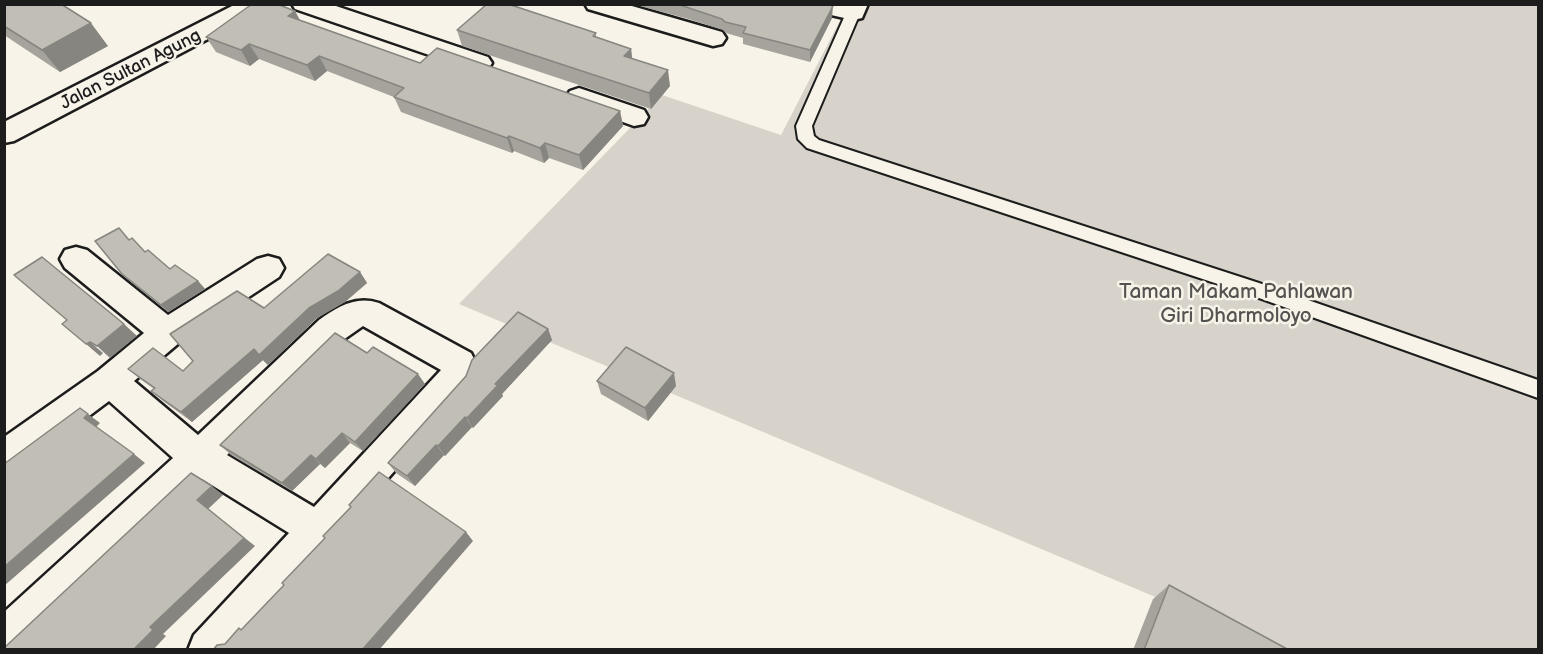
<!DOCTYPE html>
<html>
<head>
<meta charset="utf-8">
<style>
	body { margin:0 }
	#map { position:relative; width:1543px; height:654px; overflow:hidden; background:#f7f3e8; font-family:"Balsamiq Sans",sans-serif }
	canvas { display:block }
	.frame { position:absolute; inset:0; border:6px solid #1c1c1c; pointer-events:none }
</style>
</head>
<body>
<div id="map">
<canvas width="1543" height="654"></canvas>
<div class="frame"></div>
</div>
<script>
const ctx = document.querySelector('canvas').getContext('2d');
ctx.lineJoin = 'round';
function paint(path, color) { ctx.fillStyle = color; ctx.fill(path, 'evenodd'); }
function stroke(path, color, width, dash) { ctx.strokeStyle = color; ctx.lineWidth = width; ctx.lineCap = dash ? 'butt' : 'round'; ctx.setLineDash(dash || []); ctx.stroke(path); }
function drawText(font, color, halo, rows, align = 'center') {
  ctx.font = font + ' "Balsamiq Sans",sans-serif'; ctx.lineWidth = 5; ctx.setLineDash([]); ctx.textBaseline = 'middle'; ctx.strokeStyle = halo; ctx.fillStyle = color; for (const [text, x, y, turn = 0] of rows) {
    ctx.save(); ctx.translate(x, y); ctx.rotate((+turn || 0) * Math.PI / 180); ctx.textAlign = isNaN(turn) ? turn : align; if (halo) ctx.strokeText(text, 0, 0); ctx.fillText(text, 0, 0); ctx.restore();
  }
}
const green = new Path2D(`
	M848,5H1538V649H1279L459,304L662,95L781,135Z`);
const service = new Path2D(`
	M853,9L860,13L812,126L814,136L819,140L1259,283L1538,380V398L1245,293L807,148L798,139L796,126L846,13Z`);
const minor = new Path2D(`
	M292,4H330L488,57L492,63L488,69L479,71L470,69L295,9Z
	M585,4H625L722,32L726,38L722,44L713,46L588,9Z
	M802,4H868L862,18L853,20L805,9Z
	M579,88L644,110L648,117L644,124L634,126L570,103L566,97L570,91Z
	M76,247L87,250L168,315L257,259L268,256L279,259L284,268L279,277L179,343L134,381L198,435L319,320C337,307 356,295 379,303L471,353C478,366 477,372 470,385L237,650H188L194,635L289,533L202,479L24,650H4V612L173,458L109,401L17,470L4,474V437L98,371L144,333L65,268L60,259L65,250ZM363,326L441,370L314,507L227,455L343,340Z`);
const secondary = new Path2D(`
	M236,4H268L265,9L14,141L4,143V122Z`);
const wall = new Path2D(`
	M4,4L108,46L60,72L4,35Z
	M632,4H825L832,18L810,62L743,44V38L726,33L723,30L685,18Z
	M295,11L299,20L420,63L620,111L623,126L583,170L549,158L544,163L514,151L512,153L401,112L394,97L327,71L315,81L259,59L250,66L216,52L206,37Z
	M457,30L596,33V37L631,49L632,58L670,86L651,109L462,46Z
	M130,240L145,252L170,269L198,281L205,289L168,312L130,281L122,274Z
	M360,272L367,283L345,302L317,318L268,365L263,360L192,422L163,401L151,391L154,389L140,379L128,369L183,371L264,308Z
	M548,329L552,340L502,394L503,396L473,428L472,427L445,456L444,455L415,486L396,473L388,463L466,376Z
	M367,353L425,384L363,451L350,443L325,468L320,464L292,491L231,455L220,445Z
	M597,381L676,386L648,421L601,394Z
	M1169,585L1289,650H1133L1153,599Z`);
const shadedWall = new Path2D(`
	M833,6L832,18L810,62V50Z
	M295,11L303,26L288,16Z
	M91,23L108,46L60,72L42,50Z
	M249,44L259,59L250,66L241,50Z
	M631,49L633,65L624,56Z
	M319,56L327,71L315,81L307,65Z
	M668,70L670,86L651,109L649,93Z
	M620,111L623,126L583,170L579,155Z
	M509,136L514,151L512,153L507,138Z
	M545,143L549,158L544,163L540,148Z
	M360,272L367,283L345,302L317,318L268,365L263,360L192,422L181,412L254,349L309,308Z
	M198,281L205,289L168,312L161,305Z
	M124,324L137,336L110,358L97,346Z
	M548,329L552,340L502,394L503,396L473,428L467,418L495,384Z
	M90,342L103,353L100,356L86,344Z
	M674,373L676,386L648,421L645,408Z
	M418,374L425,384L363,451L355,442Z
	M88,414L100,423L96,427L84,418Z
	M465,417L472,427L445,456L438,446Z
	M342,433L350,443L325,468L316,459Z
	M436,445L444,455L415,486L407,476Z
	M134,454L145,463L4,586V567Z
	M311,455L320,464L292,491L282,483Z
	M212,486L223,495L208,509L255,546L163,634L166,636L153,650H133L150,627L197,500Z
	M466,532L473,541L379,650H362Z`);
const building = new Path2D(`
	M4,4H61L91,23L42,50L4,26Z
	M252,4H277L295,11L288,16L420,63L437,48L620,111L579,155L545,143L540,148L509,136L507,138L394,97L404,88L319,56L307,65L249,44L241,50L206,37Z
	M487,4H508L596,33L593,36L631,49L624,56L668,70L649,93L457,30Z
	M677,4H825L833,6L810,50L743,33L746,27L725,22L722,19Z
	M119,228L129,240L132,238L145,252L148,250L170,269L175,265L198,281L161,305L122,274L95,241Z
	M328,254L360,272L338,291L309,308L259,355L254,349L181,412L151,391L155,388L128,369L153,348L183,371L193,361L170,334L237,291L264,308Z
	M42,257L124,324L97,346L90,342L86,344L62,324L67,320L14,275Z
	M518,312L548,329L495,384L498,385L467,418L465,417L438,446L436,445L407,476L388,463L466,376L472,360Z
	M335,333L367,353L373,347L418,374L355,442L342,433L316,459L311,455L282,483L220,445Z
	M626,347L674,373L645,408L597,381Z
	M80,408L88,414L84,418L134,454L4,567V464Z
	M379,472L466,532L362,650H213L217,645L225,644L239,628L241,630L284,585L282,583L325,538L323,536L351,507L349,505Z
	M191,473L212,486L197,500L244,538L150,627L153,630L133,650H4V648Z
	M1169,585L1289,650H1144Z`);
const farStreetnames = [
	["Jalan Sultan Agung",131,70,-27]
];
const parkNames = [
	["Taman Makam Pahlawan",1236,293],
	["Giri Dharmoloyo",1236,317]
];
paint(green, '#d7d3cb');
stroke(service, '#1c1c1c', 4);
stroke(minor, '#1c1c1c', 5);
stroke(secondary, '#1c1c1c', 5);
paint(service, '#f7f3e8');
paint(minor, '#f7f3e8');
paint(secondary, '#f7f3e8');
paint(wall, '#a5a39c');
paint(shadedWall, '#86857f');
paint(building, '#c0beb5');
stroke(building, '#86857f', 1.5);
drawText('18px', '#1c1c1c', '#f7f3e8', farStreetnames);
drawText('21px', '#545351', '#f7f3e8', parkNames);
</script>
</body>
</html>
